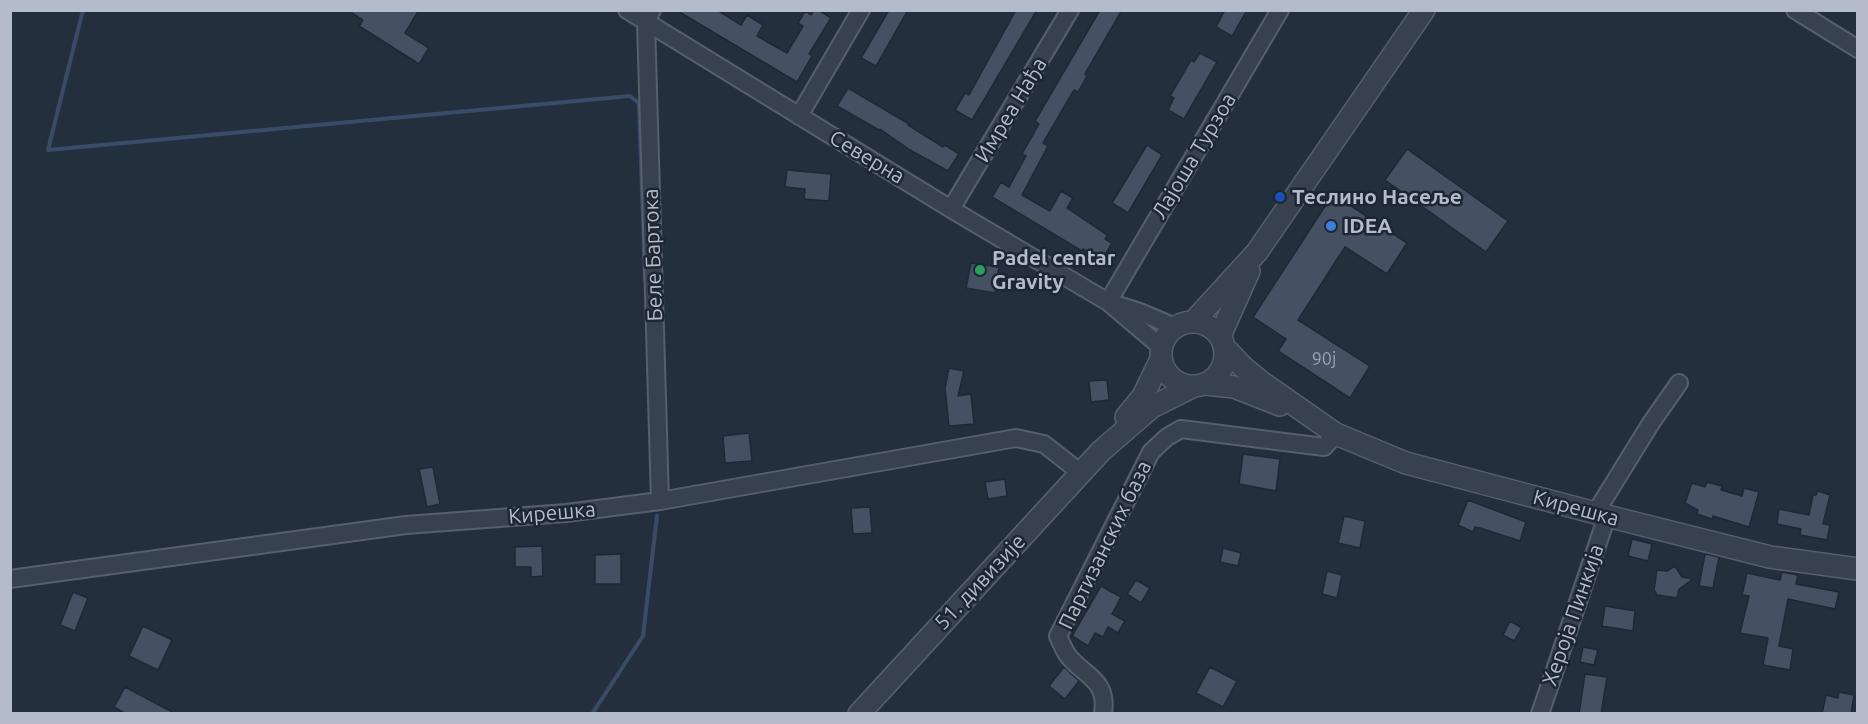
<!DOCTYPE html>
<html>
<head>
<meta charset="utf-8">
<style>
	body { margin:0 }
	#map { position:relative; width:1868px; height:724px; overflow:hidden; background:#242f3e; font-family:Ubuntu,sans-serif }
	canvas { display:block }
	.frame { position:absolute; inset:0; border:12px solid #b4bcc9; pointer-events:none }
</style>
</head>
<body>
<div id="map">
<canvas width="1868" height="724"></canvas>
<div class="frame"></div>
</div>
<script>
const ctx = document.querySelector('canvas').getContext('2d');
ctx.lineJoin = 'round';
function stroke(path, color, width, dash) { ctx.strokeStyle = color; ctx.lineWidth = width; ctx.lineCap = dash ? 'butt' : 'round'; ctx.setLineDash(dash || []); ctx.stroke(path); }
function paint(path, color) { ctx.fillStyle = color; ctx.fill(path, 'evenodd'); }
function drawText(font, color, halo, rows, align = 'center') {
  ctx.font = font + ' Ubuntu,sans-serif'; ctx.lineWidth = 5; ctx.setLineDash([]); ctx.textBaseline = 'middle'; ctx.strokeStyle = halo; ctx.fillStyle = color; for (const [text, x, y, turn = 0] of rows) {
    ctx.save(); ctx.translate(x, y); ctx.rotate((+turn || 0) * Math.PI / 180); ctx.textAlign = isNaN(turn) ? turn : align; if (halo) ctx.strokeText(text, 0, 0); ctx.fillText(text, 0, 0); ctx.restore();
  }
}
const stream = new Path2D(`
	M83,10L48,150L630,96L639,103L645,279
	M592,714L643,636L657,516`);
const building = new Path2D(`
	M348,10H419L405,33L429,48L419,64L359,26L363,20Z
	M676,10H717L741,25L747,15L763,25L757,36L787,53L803,26L798,23L805,11L811,15L814,10H818L831,18L809,54L812,56L797,82Z
	M889,10H908L876,66L861,58Z
	M1016,10H1037L972,120L955,110L965,93L969,95Z
	M1100,10H1122L1085,74L1087,76L1078,92L1074,90L1043,143L1048,146L1022,195L1050,211L1061,191L1073,198L1067,208L1107,235L1105,239L1112,243L1102,260L1083,249L1082,251L992,197L1001,182L1009,187L1026,156L1022,154L1039,124L1035,121Z
	M1225,10H1247L1232,36L1216,27Z
	M1200,53L1217,62L1184,119L1168,110L1174,98L1170,96L1191,60L1194,62Z
	M848,88L909,124L908,125L943,147L945,145L959,154L948,171L910,150L880,129L879,130L837,106Z
	M1147,145L1162,155L1128,213L1112,203Z
	M1407,149L1508,221L1486,252L1385,180Z
	M787,170L831,174L829,201L804,199L805,189L785,187Z
	M1333,194L1407,243L1387,274L1345,247L1298,320L1370,366L1350,398L1278,351L1286,339L1253,317Z
	M971,263L999,267L995,293L966,288Z
	M949,368L964,371L958,396L971,394L974,424L949,426L945,388Z
	M1107,380L1109,400L1091,402L1089,381Z
	M749,433L752,461L725,463L723,436Z
	M1243,454L1280,459L1276,491L1239,484Z
	M433,467L440,504L427,507L419,469Z
	M1005,479L1007,496L988,499L985,482Z
	M1707,482L1722,486L1721,490L1742,496L1744,488L1759,492L1749,527L1713,516L1712,519L1697,514L1698,510L1685,503L1692,483L1705,487Z
	M1818,491L1830,495L1823,524L1830,525L1827,540L1800,535L1801,529L1777,524L1779,509L1809,515L1813,495H1816Z
	M1468,500L1526,522L1520,541L1480,528L1475,527L1473,532L1458,525Z
	M870,507L872,533L853,534L851,508Z
	M1344,516L1365,521L1360,548L1338,543Z
	M1632,539L1652,544L1648,561L1628,556Z
	M542,546L543,576L531,577V567H515V547Z
	M1223,548L1241,553L1238,566L1220,562Z
	M621,554V584H595V555Z
	M1705,554L1719,557L1713,588L1699,586Z
	M1675,566L1682,577L1693,579L1679,589L1677,598L1657,595L1654,590L1657,570L1667,571Z
	M1327,571L1342,575L1337,598L1322,594Z
	M1782,572L1798,575L1796,584L1839,592L1835,609L1788,599L1779,646L1793,649L1790,670L1763,665L1768,638L1740,633L1749,596L1742,595L1747,573L1780,580Z
	M1136,580L1150,588L1141,603L1127,594Z
	M1101,586L1121,597L1112,614L1125,621L1118,633L1108,627L1103,637L1095,633L1088,646L1072,636Z
	M73,592L88,598L75,631L60,625Z
	M1605,606L1635,611L1633,631L1602,626Z
	M1510,621L1522,628L1514,641L1503,635Z
	M143,626L172,640L158,670L129,656Z
	M1583,647L1598,650L1594,665L1580,662Z
	M1064,667L1079,681L1065,699L1049,686Z
	M1210,667L1237,681L1223,707L1196,693Z
	M1585,674L1607,677L1601,714H1579Z
	M125,687L176,714H126L114,707Z
	M1839,692L1854,695L1851,714H1822L1826,695L1838,698Z`);
const minor = new Path2D(`
	M627,10L951,209L1108,302L1161,347
	M652,10L646,22L660,501
	M1795,10L1858,49
	M799,116L861,10
	M951,209L1070,10
	M1108,302L1280,10
	M1115,304L1140,312L1175,327
	M1596,512L1651,423L1679,383
	M10,579L406,525L566,513L660,501L1016,438L1044,444L1081,473
	M1103,714C1108,680 1087,678 1069,657C1064,651 1061,642 1058,636L1151,452L1167,437L1181,429L1324,447L1336,434
	M1540,714L1607,516`);
const tertiary = new Path2D(`
	M1194,321L1257,252L1424,10
	M1161 354a32 32 0 1 1 64 0a32 32 0 1 1-64 0Z
	M1220,336L1249,271
	M1224,347L1243,367L1260,381L1336,434L1406,463L1607,516L1770,557L1858,569
	M1205,384L1234,387L1280,405
	M1126,417L1143,396L1161,359
	M859,714L1101,451L1152,407L1194,386`);
const markers = [
	[1280,197,6,"#1a4fb4"],
	[1331,226,6,"#3f7fe0"],
	[980,270,6,"#2e9e5b"]
];
const numberNames = [
	["90j",1324,359]
];
const streetNames = [
	["Имреа Нађа",1011,110,-59],
	["Лајоша Турзоа",1194,156,-59],
	["Северна",867,157,31],
	["Беле Бартока",653,255,-92],
	["Кирешка",1576,508,15],
	["Кирешка",552,513,-5],
	["Партизанских база",1105,545,-64],
	["51. дивизије",980,582,-47],
	["Хероја Пинкија",1573,615,-71]
];
const poiNames = [
	["Теслино Насеље",1292,197],
	["IDEA",1343,226],
	["Padel centar",992,258],
	["Gravity",992,282]
];
stroke(stream, '#394c67', 4);
paint(building, '#455162');
stroke(building, '#1f2835', 1.5);
stroke(minor, '#565f6c', 20);
stroke(tertiary, '#565f6c', 24);
stroke(minor, '#38414e', 16);
stroke(tertiary, '#38414e', 21);
for (const [x, y, r, color] of markers) { const dot = new Path2D(); dot.arc(x, y, r, 0, 2 * Math.PI); ctx.fillStyle = color; ctx.fill(dot); stroke(dot, '#1d2633', 2); }
drawText('18px', '#98a1af', null, numberNames);
drawText('21px', '#b4bcc9', '#1d2633', streetNames);
drawText('bold 21px', '#b4bcc9', '#1d2633', poiNames, 'left');
</script>
</body>
</html>
